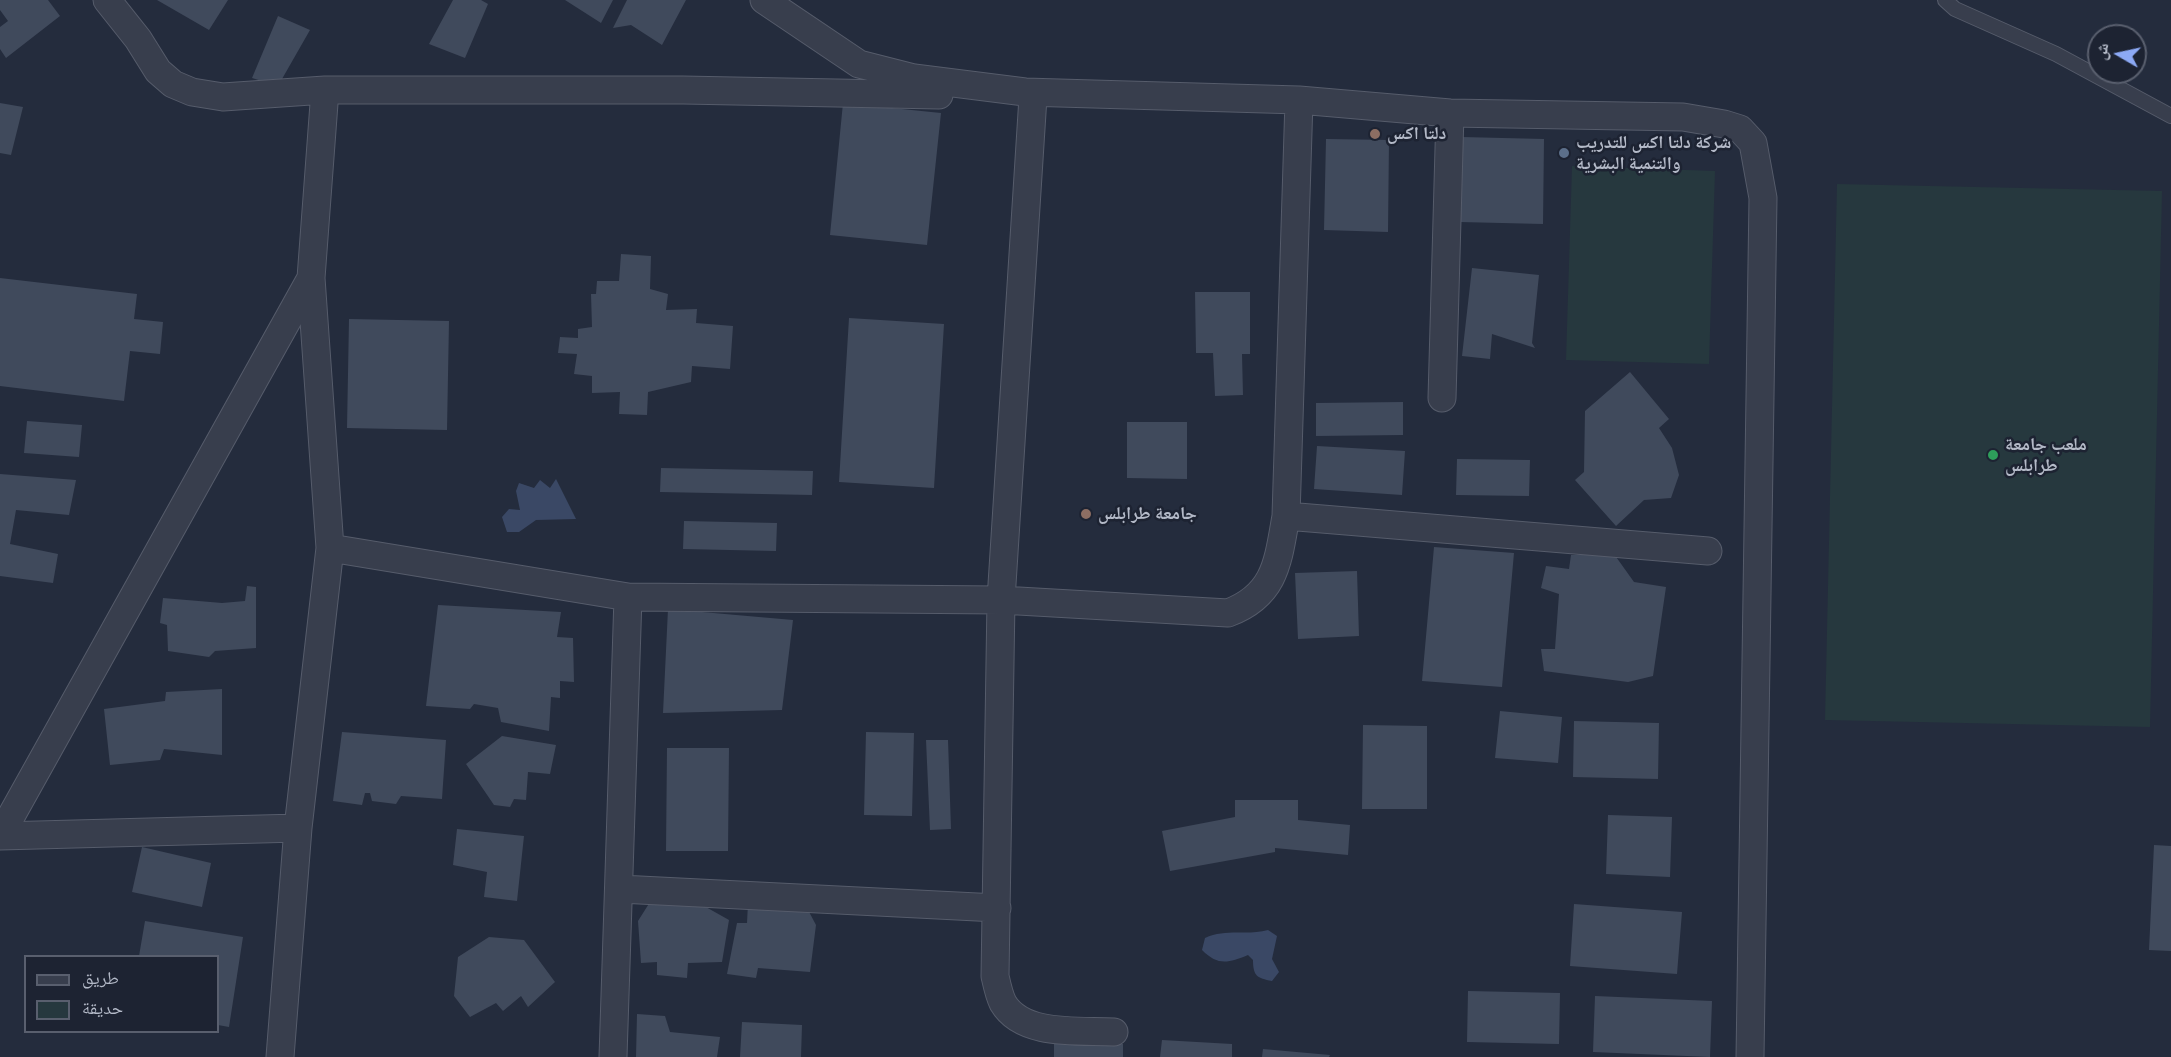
<!DOCTYPE html>
<html>
<head>
<meta charset="utf-8">
<style>
	body { margin:0 }
	#map { position:relative; width:2171px; height:1057px; overflow:hidden; background:#242c3d; font-family:Inter,"Noto Naskh Arabic",sans-serif }
	canvas { display:block }
	.legend { position:absolute; left:24px; top:955px; width:195px; height:78px; box-sizing:border-box; background:#1d2332; border:2px solid #595f6e; margin:0; padding:8px 10px; list-style:none; font-size:18px; color:#b4bac8 }
	.legend li { display:flex; align-items:center; gap:12px; height:30px }
	.legend b { width:30px; border:2px solid #595f6e }
	.north { position:absolute; left:2087px; top:24px; width:60px; height:60px; box-sizing:border-box; background:#1d2332; border:2px solid #595f6e; border-radius:50%; rotate:279deg; font-size:16px; font-weight:700; line-height:24px; text-align:center; color:#b4bac8 }
	.north::after { content:''; display:block; margin:auto; width:21px; height:27px; background:#8ca9f5; clip-path:polygon(50% 0,100% 100%,50% 72%,0 100%) }
</style>
</head>
<body>
<div id="map">
<canvas width="2171" height="1057"></canvas>
<ul class="legend">
<li><b style="height:8px;background:#383e4d"></b>طريق</li>
<li><b style="height:16px;background:#26383e"></b>حديقة</li>
</ul>
<div class="north">ش</div>
</div>
<script>
const ctx = document.querySelector('canvas').getContext('2d');
ctx.lineJoin = 'round';
function paint(path, color) { ctx.fillStyle = color; ctx.fill(path, 'evenodd'); }
function stroke(path, color, width, dash) { ctx.strokeStyle = color; ctx.lineWidth = width; ctx.lineCap = dash ? 'butt' : 'round'; ctx.setLineDash(dash || []); ctx.stroke(path); }
function drawText(font, color, halo, rows, align = 'center') {
  ctx.font = font + ' Inter,"Noto Naskh Arabic",sans-serif'; ctx.lineWidth = 5; ctx.setLineDash([]); ctx.textBaseline = 'middle'; ctx.strokeStyle = halo; ctx.fillStyle = color; for (const [text, x, y, turn = 0] of rows) {
    ctx.save(); ctx.translate(x, y); ctx.rotate((+turn || 0) * Math.PI / 180); ctx.textAlign = isNaN(turn) ? turn : align; if (halo) ctx.strokeText(text, 0, 0); ctx.fillText(text, 0, 0); ctx.restore();
  }
}
const green = new Path2D(`
	M1572,166L1715,171L1709,364L1566,360Z
	M1837,184L2162,191L2150,727L1825,720Z`);
const water = new Path2D(`
	M556,479L576,519L536,520L519,532H507L502,517L509,509L520,510L516,491L519,483L534,488L540,480L550,488Z
	M1268,930L1277,936L1272,959L1279,972L1272,981C1257,978 1253,976 1253,960L1248,955C1228,963 1218,966 1202,950L1205,938C1226,928 1248,936 1268,930Z`);
const building = new Path2D(`
	M0,0H48L60,16L6,58L0,49V27L8,21L0,10Z
	M157,0H228L209,30Z
	M453,0H481L488,4L465,58L429,44Z
	M565,0H613L601,23Z
	M627,0H686L662,45L631,25L613,28Z
	M278,16L310,30L278,86L252,78Z
	M0,103L23,107L11,155L0,153Z
	M843,103L941,113L927,245L830,235Z
	M1462,137L1544,139L1543,224L1460,222Z
	M1326,139L1389,140L1388,232L1324,230Z
	M621,254L651,256L650,289L668,294L666,310L697,309L696,323L733,326L730,369L692,366L691,382L648,392L647,415L619,414L620,392L592,393V376L574,374L577,354L558,353L560,337L578,338V329L592,327L591,294H596L597,281H619Z
	M1472,268L1539,275L1532,343L1535,348L1492,334L1490,359L1462,356Z
	M0,278L137,294L134,319L163,322L160,354L130,351L124,401L0,386Z
	M1195,292H1250V354H1242L1243,395L1215,396L1213,353H1196Z
	M849,318L944,324L934,488L839,482Z
	M349,319L449,321L447,430L347,428Z
	M1630,372L1669,419L1659,428L1672,448L1679,475L1671,498L1644,500L1616,526L1575,480L1584,472L1585,411Z
	M1403,402V435L1316,436V403Z
	M27,421L82,425L79,457L24,453Z
	M1127,422H1187V479L1127,478Z
	M1317,446L1405,451L1402,495L1314,489Z
	M1457,459L1530,460L1529,496L1456,495Z
	M661,468L813,471L812,495L660,492Z
	M0,474L76,480L69,515L16,510L10,544L58,554L53,583L0,576Z
	M684,521L777,523L776,551L683,549Z
	M1434,547L1514,553L1502,687L1422,681Z
	M1614,554L1634,582L1666,587L1653,676L1628,682L1544,671L1541,649H1555L1559,594L1541,588L1546,566L1569,569L1571,555Z
	M1357,571L1359,636L1298,639L1295,573Z
	M247,586L256,587V648L215,651L209,657L168,651L167,625L160,623L163,598L222,603L245,601Z
	M438,605L561,612L557,637L573,638L574,682L560,681V698L551,697L549,731L501,722L498,708L474,704L470,709L426,706Z
	M668,609L793,620L782,710L663,713Z
	M222,689V755L164,749L160,760L110,765L104,709L165,701L166,692Z
	M1500,711L1562,717L1558,763L1495,758Z
	M1574,721L1659,723L1658,779L1573,777Z
	M1363,725L1427,726V809H1362Z
	M342,732L446,740L442,799L401,796L396,804L372,801L370,793H365L362,805L333,801Z
	M866,732L914,733L912,816L864,815Z
	M502,736L556,745L550,774L528,772L526,800L514,799L510,807L494,805L466,764Z
	M926,740H948L951,829L930,830Z
	M667,748H729L728,851H666Z
	M1235,800H1298V820L1350,825L1348,855L1275,848V852L1170,871L1162,831L1235,817Z
	M1608,815L1672,817L1670,877L1606,874Z
	M457,829L524,836L517,901L484,897L487,872L453,865Z
	M2154,845L2171,846V951L2149,950Z
	M142,847L211,863L202,907L132,892Z
	M650,902H697L729,920L722,962L688,963L687,978L657,975V962L641,963L638,921Z
	M748,903L807,908L816,925L810,972L758,968L756,978L727,974L737,923H747Z
	M1574,904L1682,912L1677,974L1570,966Z
	M145,921L243,937L229,1027L218,1025V956H139Z
	M489,937L524,940L555,982L528,1007L521,996L503,1011L496,1003L470,1017L454,996L458,957Z
	M1468,991L1560,993L1559,1044L1467,1042Z
	M1595,996L1712,1001L1710,1057L1593,1052Z
	M637,1014L665,1016L670,1032L720,1037L717,1057H636Z
	M742,1022L802,1025L801,1057H740Z
	M1162,1040L1232,1044V1057H1160Z
	M1054,1043L1123,1044V1057H1054Z
	M1263,1049L1330,1055L1329,1057H1262Z`);
const lane = new Path2D(`
	M1945,0L1955,9L2056,54L2171,116`);
const street = new Path2D(`
	M107,0L138,39L158,71L173,84L192,92L223,97L325,90H683L939,95
	M764,0L859,64L914,78L1025,92L1299,100L1450,113L1683,117L1724,124L1740,129L1753,143L1763,198L1750,1057
	M1025,92L1033,97L1001,600L995,976C997,985 999,995 1003,1003C1023,1037 1080,1030 1114,1032
	M1442,398L1450,113
	M1286,516L1708,551
	M330,548L628,597L1001,600L1228,613C1276,595 1278,561 1286,516L1299,100
	M0,836L311,278
	M0,836L298,828
	M620,889L997,908
	M280,1057L298,828L330,548L311,278L325,90
	M613,1057L628,597`);
const markers = [
	[1375,134,6,"#8d6e63"],
	[1564,153,6,"#5c6f8a"],
	[1993,455,6,"#2e9e5b"],
	[1086,514,6,"#8d6e63"]
];
const poiNames = [
	["دلتا اكس",1387,134],
	["شركة دلتا اكس للتدريب",1576,143],
	["والتنمية البشرية",1576,164],
	["ملعب جامعة",2005,445],
	["طرابلس",2005,466],
	["جامعة طرابلس",1098,514]
];
paint(green, '#26383e');
paint(water, '#3a4865');
paint(building, '#404a5c');
stroke(lane, '#565c6b', 16);
stroke(street, '#565c6b', 29);
stroke(lane, '#383e4d', 14);
stroke(street, '#383e4d', 27);
for (const [x, y, r, color] of markers) { const dot = new Path2D(); dot.arc(x, y, r, 0, 2 * Math.PI); ctx.fillStyle = color; ctx.fill(dot); stroke(dot, '#1d2332', 2); }
drawText('bold 18px', '#b4bac8', '#1d2332', poiNames, 'left');
</script>
</body>
</html>
